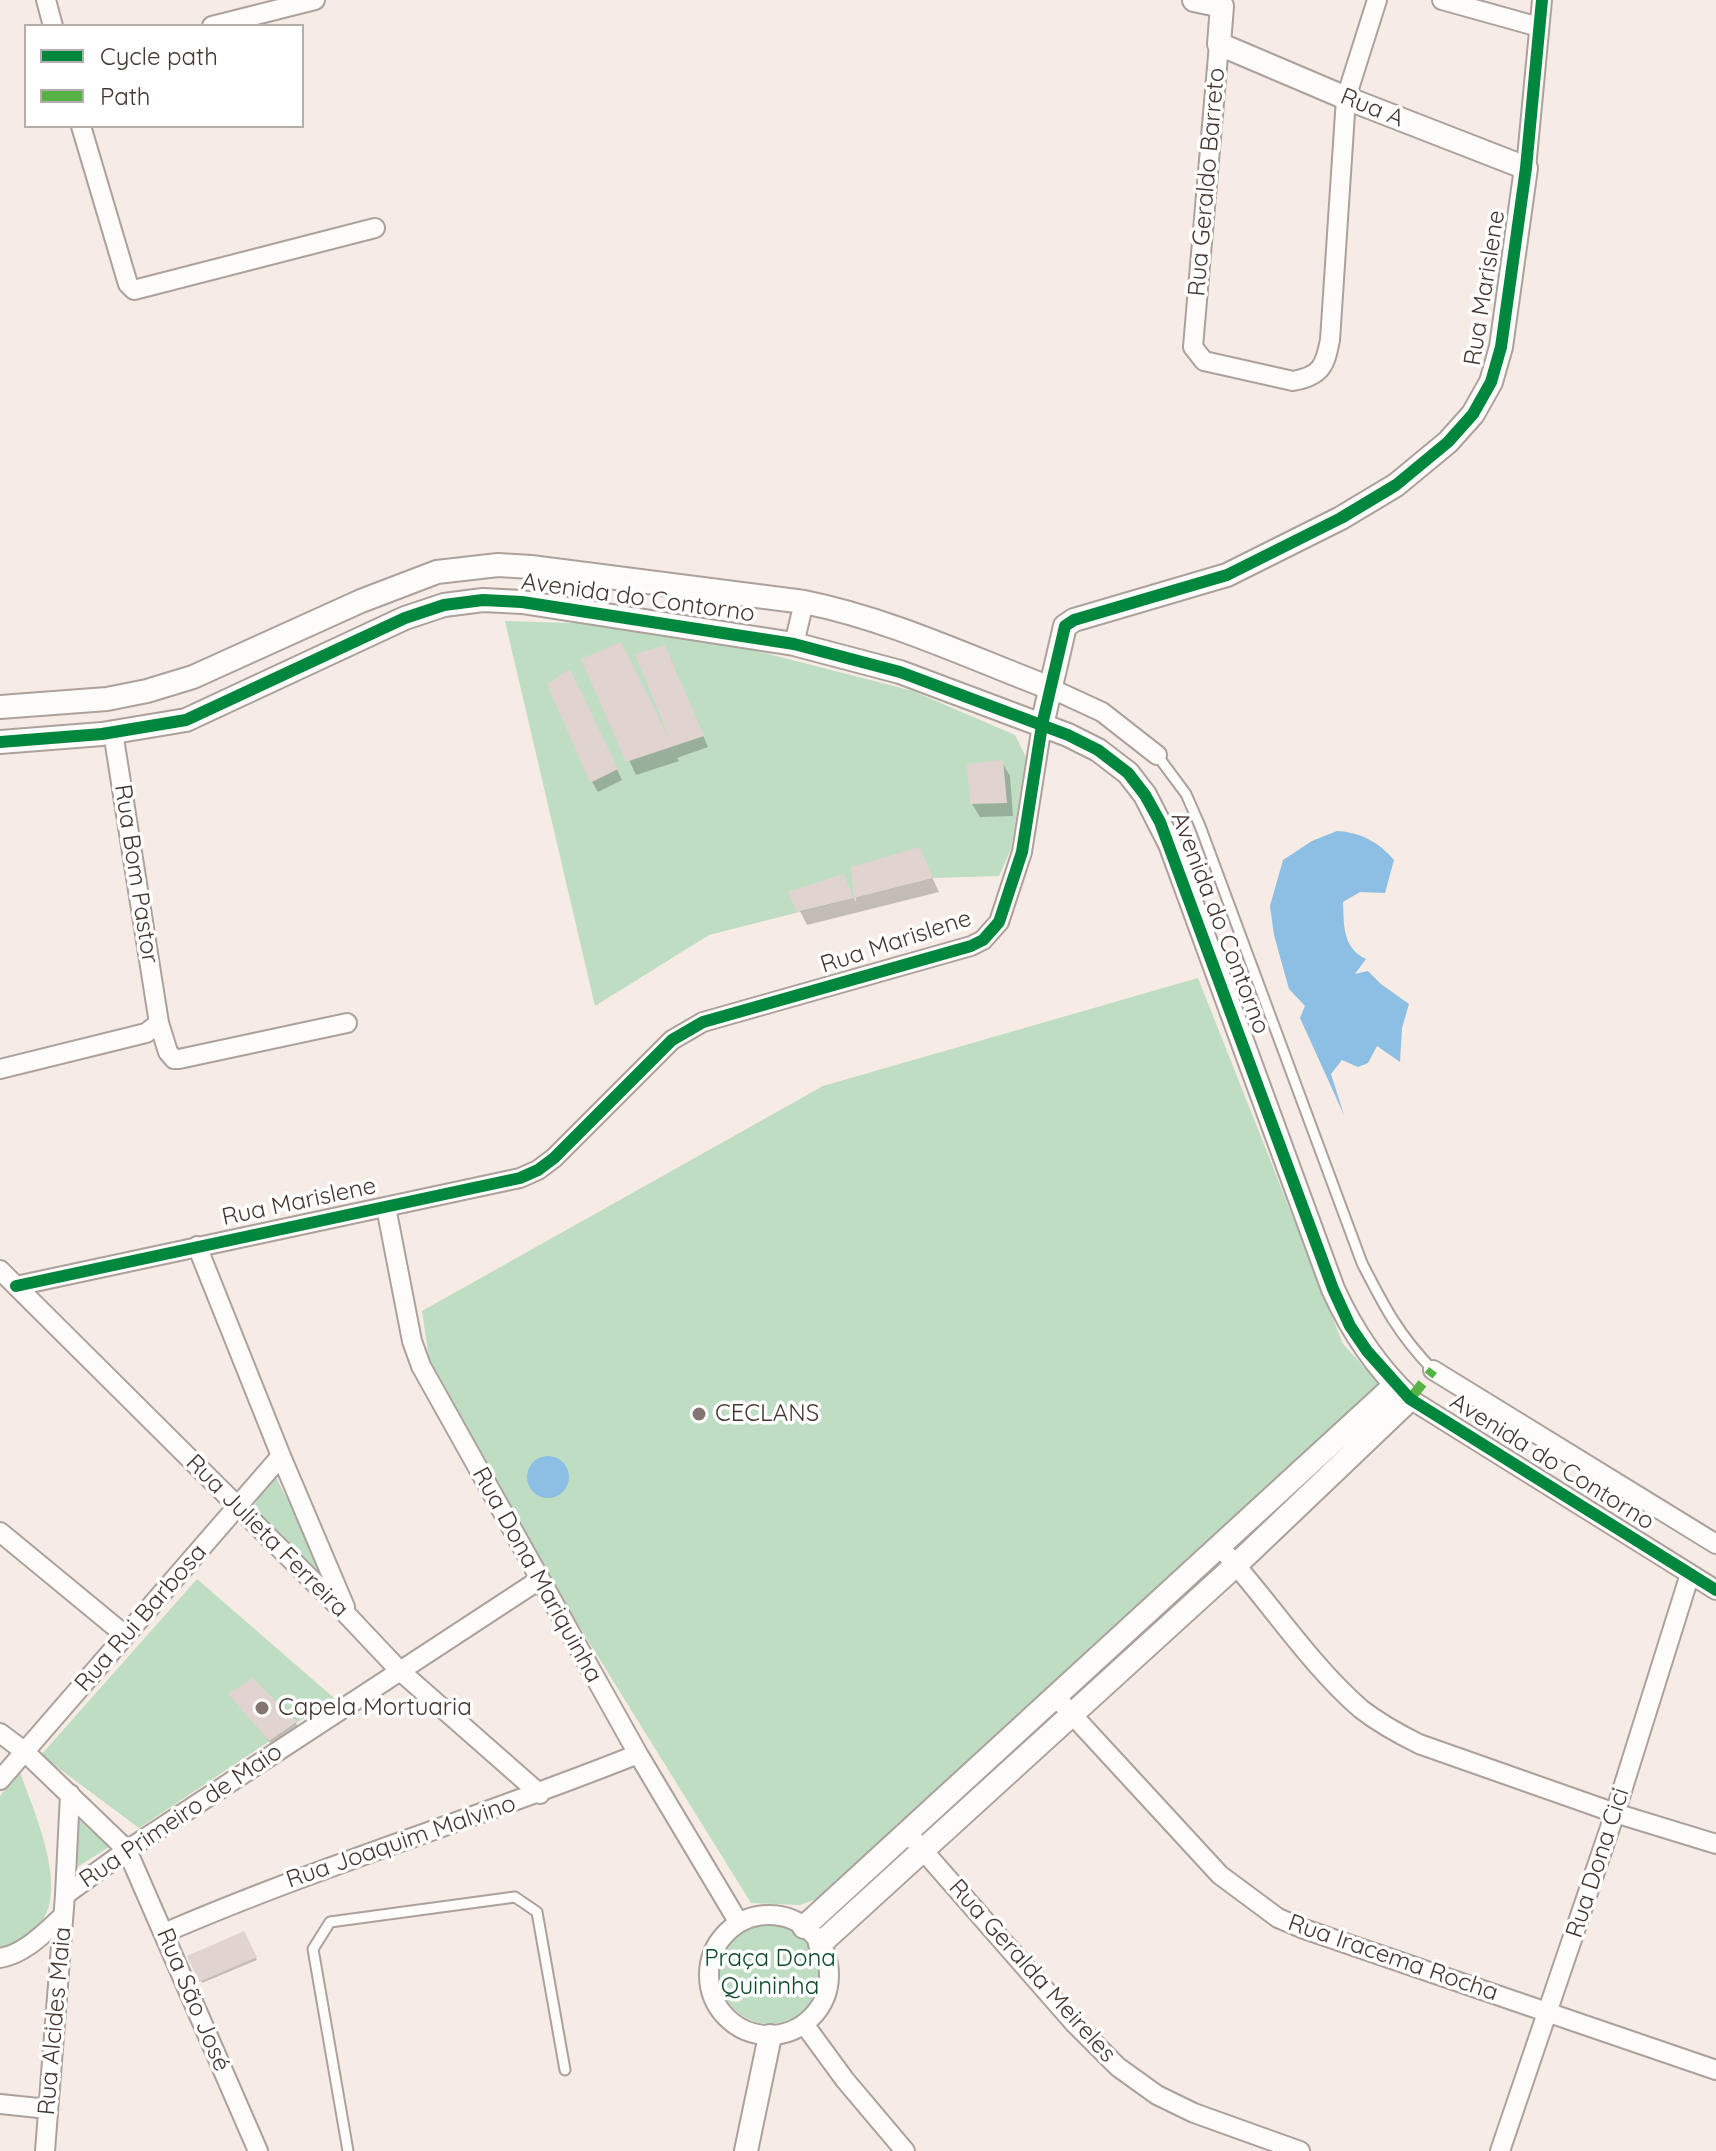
<!DOCTYPE html>
<html>
<head>
<meta charset="utf-8">
<style>
	body { margin:0 }
	#map { position:relative; width:1716px; height:2151px; overflow:hidden; background:#f6ebe5; font-family:Quicksand,sans-serif }
	canvas { display:block }
	.legend { position:absolute; left:24px; top:24px; width:280px; height:104px; box-sizing:border-box; background:#fff; border:2px solid #b5afac; margin:0; padding:10px 14px; list-style:none; font-size:24px; color:#45362f }
	.legend li { display:flex; align-items:center; gap:16px; height:40px }
	.legend b { width:40px; border:2px solid #b5afac }
</style>
</head>
<body>
<div id="map">
<canvas width="1716" height="2151"></canvas>
<ul class="legend">
<li><b style="height:10px;background:#00873e"></b>Cycle path</li>
<li><b style="height:10px;background:#57b246"></b>Path</li>
</ul>
</div>
<script>
const ctx = document.querySelector('canvas').getContext('2d');
ctx.lineJoin = 'round';
function paint(path, color) { ctx.fillStyle = color; ctx.fill(path, 'evenodd'); }
function stroke(path, color, width, dash) { ctx.strokeStyle = color; ctx.lineWidth = width; ctx.lineCap = dash ? 'butt' : 'round'; ctx.setLineDash(dash || []); ctx.stroke(path); }
function drawText(font, color, halo, rows, align = 'center') {
  ctx.font = font + ' Quicksand,sans-serif'; ctx.lineWidth = 7; ctx.setLineDash([]); ctx.textBaseline = 'middle'; ctx.strokeStyle = halo; ctx.fillStyle = color; for (const [text, x, y, turn = 0] of rows) {
    ctx.save(); ctx.translate(x, y); ctx.rotate((+turn || 0) * Math.PI / 180); ctx.textAlign = isNaN(turn) ? turn : align; if (halo) ctx.strokeText(text, 0, 0); ctx.fillText(text, 0, 0); ctx.restore();
  }
}
const green = new Path2D(`
	M505,621L605,624L753,650L913,691L1015,735L1026,757L1011,849L999,876L933,878L709,935L595,1006Z
	M1198,978L1343,1344L1386,1391L832,1893L800,1905L751,1903L561,1597L429,1358L422,1311L823,1086Z
	M274,1473L328,1582L318,1585L252,1509Z
	M197,1579L334,1698L139,1828L41,1755Z
	M20,1772C33,1810 68,1885 42,1921C32,1935 15,1941 0,1948V1796Z
	M76,1817L109,1847L74,1869Z
	M719 1973a51 51 0 1 1 102 0a51 51 0 1 1-102 0Z`);
const water = new Path2D(`
	M1337,831C1360,832 1379,842 1394,860L1385,893L1360,892L1343,902C1344,924 1342,948 1366,959L1355,974L1368,971L1381,984L1409,1004L1402,1028L1400,1062L1377,1046L1368,1063L1358,1067L1342,1060L1331,1074L1344,1115L1300,1018L1305,1006L1289,989L1274,935L1270,906L1283,860L1312,841Z
	M527 1477a21 21 0 1 1 42 0a21 21 0 1 1-42 0Z`);
const shadow = new Path2D(`
	M670,657L708,747L677,758L679,761L636,775L583,660L670,743L673,742Z
	M575,681L622,780L598,792L592,782Z
	M1002,762L1010,776L1013,816L980,817L972,804Z
	M919,849L939,892L807,925L791,893L850,890L856,902L853,869Z
	M252,1680L296,1723L301,1733L276,1750L231,1695Z
	M243,1934L257,1960L202,1983L190,1957Z`);
const building = new Path2D(`
	M621,642L670,740L635,654L665,645L704,736L626,762L581,659Z
	M570,669L618,769L590,783L547,684Z
	M1003,760L1007,803L970,804L967,764Z
	M920,847L933,878L854,898L797,912L788,892L843,874L854,898L851,867Z
	M253,1678L297,1722L269,1741L228,1694Z
	M244,1931L257,1957L199,1982L187,1956Z`);
const service = new Path2D(`
	M1157,755L1186,794L1200,826L1362,1263C1384,1306 1398,1334 1433,1370
	M348,2151L313,1949L330,1922L515,1897L537,1912L565,2070`);
const minor = new Path2D(`
	M46,0L53,26
	M1442,0L1539,27
	M212,26L315,0
	M1219,44L1193,347L1204,361L1293,381C1321,376 1325,366 1330,340L1346,98L1377,0
	M81,126L128,284L134,290L375,228
	M1526,168L1542,0
	M794,644L804,602
	M1050,688L1102,712L1157,755
	M159,1023L168,1052L174,1059H179L347,1023
	M0,1069L146,1033L159,1023L113,732
	M386,1207L412,1341L421,1366L638,1754L739,1923
	M197,1246L281,1456L345,1607
	M0,1270L349,1617L399,1670L540,1794
	M16,1286L520,1178L538,1170L554,1158L672,1040L703,1022L971,946L983,940L999,922L1022,852L1042,725
	M1433,1370L1716,1544
	M1410,1399L1716,1590
	M0,1532L125,1635
	M1219,1546C1267,1598 1308,1663 1361,1709C1379,1723 1399,1734 1419,1744L1615,1813L1716,1844
	M1055,1696L1220,1875L1278,1918L1304,1929L1716,2070
	M0,1733L24,1751L127,1850L258,2151
	M0,1780L281,1456
	M907,1832L1075,2024L1118,2067L1157,2095L1194,2113L1300,2151
	M65,1895L127,1850L539,1580
	M709 1975a60 60 0 1 1 120 0a60 60 0 1 1-120 0Z
	M164,1933C319,1866 481,1817 638,1754
	M0,1958C25,1954 45,1932 63,1916
	M804,2024L845,2080L905,2151
	M0,2104L48,2109
	M45,2151L65,1895L70,1794
	M1500,2151L1615,1813L1690,1574`);
const tertiary = new Path2D(`
	M0,707L107,699L147,691L193,677L361,601L437,572L498,565L531,567L804,602C889,619 969,657 1050,688
	M1042,725L1065,626L1074,620L1227,575L1341,518L1396,485L1448,442L1473,414L1491,382L1501,347L1526,168L1346,98L1219,44L1222,6L1194,0
	M0,742L102,734L186,720L405,618L444,605L483,600L522,602L794,644L900,672L1068,735L1098,750L1128,773L1145,795L1170,844L1333,1289C1352,1331 1376,1367 1410,1399L1236,1565L820,1944
	M804,1927L1395,1385
	M746,2151L770,2036`);
const quiet = new Path2D(`
	M1410,1399L1433,1370`);
const cycleway = new Path2D(`
	M0,742L102,734L186,720L405,618L444,605L483,600L522,602L794,644L900,672L1068,735L1098,750L1128,773L1145,795L1160,822L1333,1289L1350,1326L1367,1351L1410,1399L1716,1590
	M16,1286L520,1178L538,1170L554,1158L672,1040L703,1022L971,946L983,940L999,922L1022,852L1042,725L1065,626L1074,620L1227,575L1341,518L1396,485L1448,442L1473,414L1491,382L1501,347L1526,168L1542,0`);
const markers = [
	[699,1414,8,"#83756f"],
	[262,1708,8,"#83756f"]
];
const streetNames = [
	["Rua A",1372,108,22],
	["Rua Geraldo Barreto",1207,182,-85],
	["Rua Marislene",1485,288,-81],
	["Avenida do Contorno",638,598,8],
	["Rua Bom Pastor",136,874,81],
	["Avenida do Contorno",1220,923,69],
	["Rua Marislene",896,942,-18],
	["Rua Marislene",299,1202,-12],
	["Avenida do Contorno",1552,1462,32],
	["Rua Julieta Ferreira",267,1536,45],
	["Rua Dona Mariquinha",537,1575,61],
	["Rua Rui Barbosa",141,1618,-49],
	["Rua Primeiro de Maio",181,1816,-34],
	["Rua Joaquim Malvino",401,1842,-19],
	["Rua Dona Cici",1598,1863,-72],
	["Rua Iracema Rocha",1393,1958,19],
	["Rua Geralda Meireles",1032,1971,48],
	["Rua São José",193,2000,67],
	["Rua Alcides Maia",55,2021,-85]
];
const poiNames = [
	["CECLANS",715,1414],
	["Capela Mortuaria",278,1708]
];
const parkNames = [
	["Praça Dona",770,1959],
	["Quininha",770,1987]
];
paint(green, '#beddc2');
paint(water, '#8cbfe3');
paint(shadow, '#0003');
paint(building, '#e1d4d0');
stroke(service, '#aca19b', 13);
stroke(minor, '#aca19b', 22);
stroke(tertiary, '#aca19b', 26);
stroke(service, '#fefcfb', 9);
stroke(minor, '#fefcfb', 18);
stroke(tertiary, '#fefcfb', 22);
stroke(quiet, '#57b246', 10, [20, 10]);
stroke(cycleway, '#00873e', 12);
for (const [x, y, r, color] of markers) { const dot = new Path2D(); dot.arc(x, y, r, 0, 2 * Math.PI); ctx.fillStyle = color; ctx.fill(dot); stroke(dot, '#fff', 3); }
drawText('24px', '#45362f', '#fff', streetNames);
drawText('24px', '#45362f', '#fff', poiNames, 'left');
drawText('24px', '#0d4b29', '#fff', parkNames);
</script>
</body>
</html>
